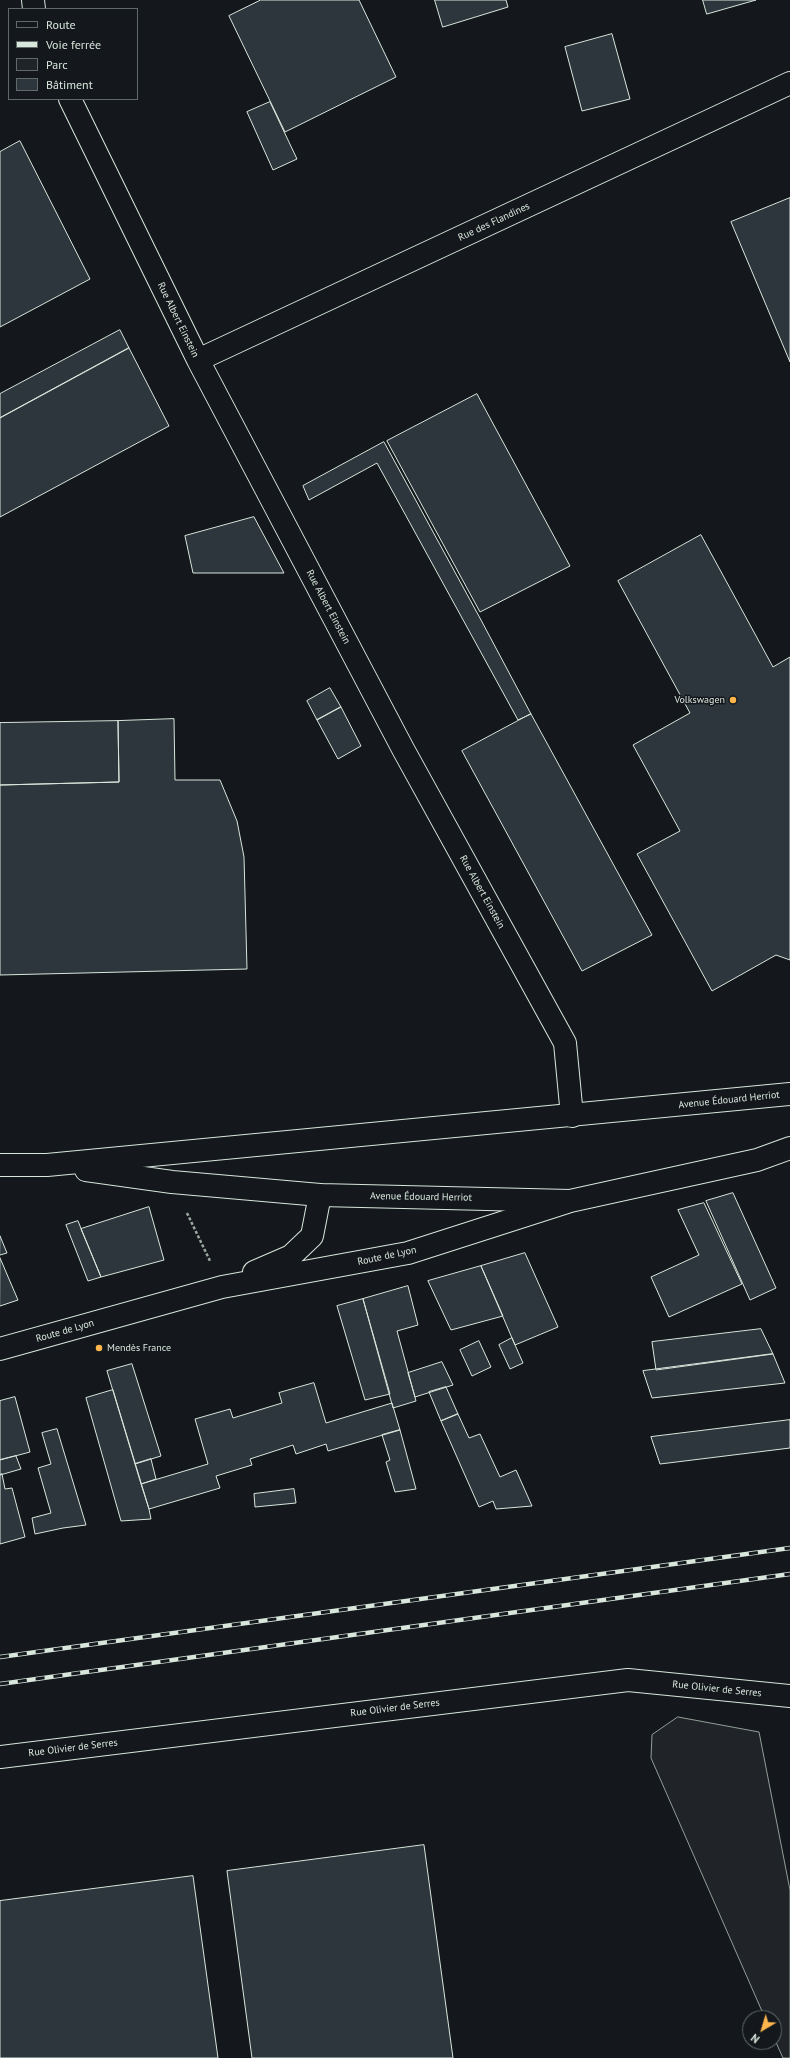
<!DOCTYPE html>
<html>
<head>
<meta charset="utf-8">
<style>
	body { margin:0 }
	#map { position:relative; width:790px; height:2058px; overflow:hidden; background:#14181c; font-family:"PT Sans",sans-serif }
	canvas { display:block }
	.legend { position:absolute; left:8px; top:8px; width:130px; height:92px; box-sizing:border-box; background:#14181c; border:1px solid #626a69; margin:0; padding:5px 7px; list-style:none; font-size:12px; color:#d8e6dc }
	.legend li { display:flex; align-items:center; gap:8px; height:20px }
	.legend b { width:20px; border:1px solid #626a69 }
	.north { position:absolute; left:742px; top:2010px; width:40px; height:40px; box-sizing:border-box; background:#14181c; border:1px solid #626a69; border-radius:50%; rotate:218deg; font-size:11px; font-weight:700; line-height:16px; text-align:center; color:#d8e6dc }
	.north::after { content:''; display:block; margin:auto; width:14px; height:18px; background:#ffb74d; clip-path:polygon(50% 0,100% 100%,50% 72%,0 100%) }
</style>
</head>
<body>
<div id="map">
<canvas width="790" height="2058"></canvas>
<ul class="legend">
<li><b style="height:5px;background:#14181c"></b>Route</li>
<li><b style="height:5px;background:#d8e6dc"></b>Voie ferrée</li>
<li><b style="height:11px;background:#202428"></b>Parc</li>
<li><b style="height:11px;background:#2c363c"></b>Bâtiment</li>
</ul>
<div class="north">N</div>
</div>
<script>
const ctx = document.querySelector('canvas').getContext('2d');
ctx.lineJoin = 'round';
function paint(path, color) { ctx.fillStyle = color; ctx.fill(path, 'evenodd'); }
function stroke(path, color, width, dash) { ctx.strokeStyle = color; ctx.lineWidth = width; ctx.lineCap = dash ? 'butt' : 'round'; ctx.setLineDash(dash || []); ctx.stroke(path); }
function drawText(font, color, halo, rows, align = 'center') {
  ctx.font = font + ' "PT Sans",sans-serif'; ctx.lineWidth = 3; ctx.setLineDash([]); ctx.textBaseline = 'middle'; ctx.strokeStyle = halo; ctx.fillStyle = color; for (const [text, x, y, turn = 0] of rows) {
    ctx.save(); ctx.translate(x, y); ctx.rotate((+turn || 0) * Math.PI / 180); ctx.textAlign = isNaN(turn) ? turn : align; if (halo) ctx.strokeText(text, 0, 0); ctx.fillText(text, 0, 0); ctx.restore();
  }
}
const green = new Path2D(`
	M678,1717L759,1732L790,1890V2058H783L774,2038V2018H765L651,1758L652,1735Z`);
const building = new Path2D(`
	M261,0H359L396,77L285,132L229,16Z
	M435,0H506L508,7L443,27Z
	M703,0H756L707,14Z
	M612,34L630,99L582,111L565,47Z
	M270,102L297,159L273,170L247,112Z
	M20,141L90,279L0,327V152Z
	M790,198V362L731,222Z
	M120,330L129,348L0,418V394Z
	M129,348L169,426L0,517V418Z
	M477,394L570,566L480,612L387,441Z
	M384,442L481,620L531,714L518,720L377,463L309,500L303,486Z
	M254,517L284,573H193L185,536Z
	M701,535L773,667L790,657V960L776,955L712,991L637,854L680,831L633,745L690,713L618,581Z
	M330,688L341,707L317,720L307,701Z
	M341,707L361,746L338,759L317,720Z
	M531,714L652,935L582,971L462,751Z
	M174,719L175,780H220L237,821L244,857L247,969L0,975V785L119,782L118,721Z
	M118,721L119,782L0,785V723Z
	M733,1193L776,1288L750,1300L706,1201Z
	M704,1203L742,1284L669,1317L651,1277L699,1255L678,1210Z
	M149,1207L164,1260L101,1277L81,1229Z
	M78,1221L101,1277L88,1281L66,1225Z
	M0,1236L7,1253L0,1255Z
	M525,1253L558,1327L515,1345L481,1266Z
	M0,1258L18,1300L0,1306Z
	M481,1266L503,1316L451,1330L428,1281Z
	M408,1286L418,1325L397,1331L416,1401L393,1408L363,1299Z
	M363,1299L390,1394L365,1400L337,1306Z
	M761,1329L773,1354L656,1370L652,1342Z
	M512,1338L523,1363L510,1369L499,1345Z
	M479,1341L491,1367L472,1376L460,1350Z
	M773,1354L785,1383L652,1398L643,1371Z
	M442,1362L453,1385L415,1397L408,1373Z
	M132,1364L161,1456L135,1464L107,1371Z
	M314,1383L326,1423L392,1403L400,1430L328,1451L326,1444L296,1454L293,1445L250,1459L252,1465L216,1476L220,1488L149,1509L141,1484L208,1464L195,1419L230,1409L233,1418L282,1403L279,1393Z
	M446,1387L458,1414L441,1421L429,1392Z
	M113,1390L149,1509L151,1519L121,1521L86,1398Z
	M15,1397L30,1452L0,1460V1401Z
	M458,1414L469,1438L480,1434L500,1477L516,1470L532,1506L496,1509L493,1501L479,1507L441,1421Z
	M790,1420V1448L660,1464L651,1437Z
	M57,1429L86,1525L63,1528L35,1534L32,1518L51,1513L38,1468L51,1464L42,1433Z
	M400,1430L416,1489L395,1492L386,1462L390,1460L382,1435Z
	M16,1456L21,1469L0,1475V1460Z
	M151,1459L156,1479L141,1484L135,1464Z
	M2,1474L5,1489L12,1488L25,1537L0,1544V1475Z
	M294,1489L296,1503L255,1507L254,1494Z
	M424,1845L453,2058H252L227,1871Z
	M193,1876L218,2058H0V1901Z`);
const path = new Path2D(`
	M187,1213L210,1261`);
const minor = new Path2D(`
	M33,0L34,9
	M70,99L198,360L403,749L565,1043L572,1116
	M198,360L790,83
	M254,1272L291,1256L312,1236L320,1195
	M0,1349L222,1287L408,1253L567,1202
	M0,1757L628,1680L790,1696`);
const major = new Path2D(`
	M0,1165H47L790,1094
	M86,1170L172,1182L320,1195L570,1201L757,1160L790,1148`);
const rail = new Path2D(`
	M0,1657L790,1548
	M0,1684L790,1574`);
const markers = [
	[733,700,4,"#ffb74d"],
	[99,1348,4,"#ffb74d"]
];
const streetNames = [
	["Rue des Flandines",494,222,-25],
	["Rue Albert Einstein",178,320,64],
	["Rue Albert Einstein",328,607,62],
	["Rue Albert Einstein",482,892,61],
	["Avenue Édouard Herriot",729,1100,-6],
	["Avenue Édouard Herriot",421,1197,1],
	["Route de Lyon",387,1256,-12],
	["Route de Lyon",65,1331,-16],
	["Rue Olivier de Serres",717,1689,6],
	["Rue Olivier de Serres",395,1708,-7],
	["Rue Olivier de Serres",73,1748,-7]
];
const poiNames = [
	["Volkswagen",725,700],
	["Mendès France",107,1348,"left"]
];
paint(green, '#202428');
stroke(green, '#939e99', 1);
paint(building, '#2c363c');
stroke(building, '#d8e6dc', 1);
stroke(minor, '#d8e6dc', 24);
stroke(major, '#d8e6dc', 24);
stroke(path, '#9da8a2', 2.5, [3, 2]);
stroke(minor, '#14181c', 22);
stroke(major, '#14181c', 22);
stroke(rail, '#d8e6dc', 4.5);
stroke(rail, '#14181c', 3, [9]);
for (const [x, y, r, color] of markers) { const dot = new Path2D(); dot.arc(x, y, r, 0, 2 * Math.PI); ctx.fillStyle = color; ctx.fill(dot); stroke(dot, '#14181c', 1.5); }
drawText('10px', '#d8e6dc', '#14181c', streetNames);
drawText('10px', '#d8e6dc', '#14181c', poiNames, 'right');
</script>
</body>
</html>
